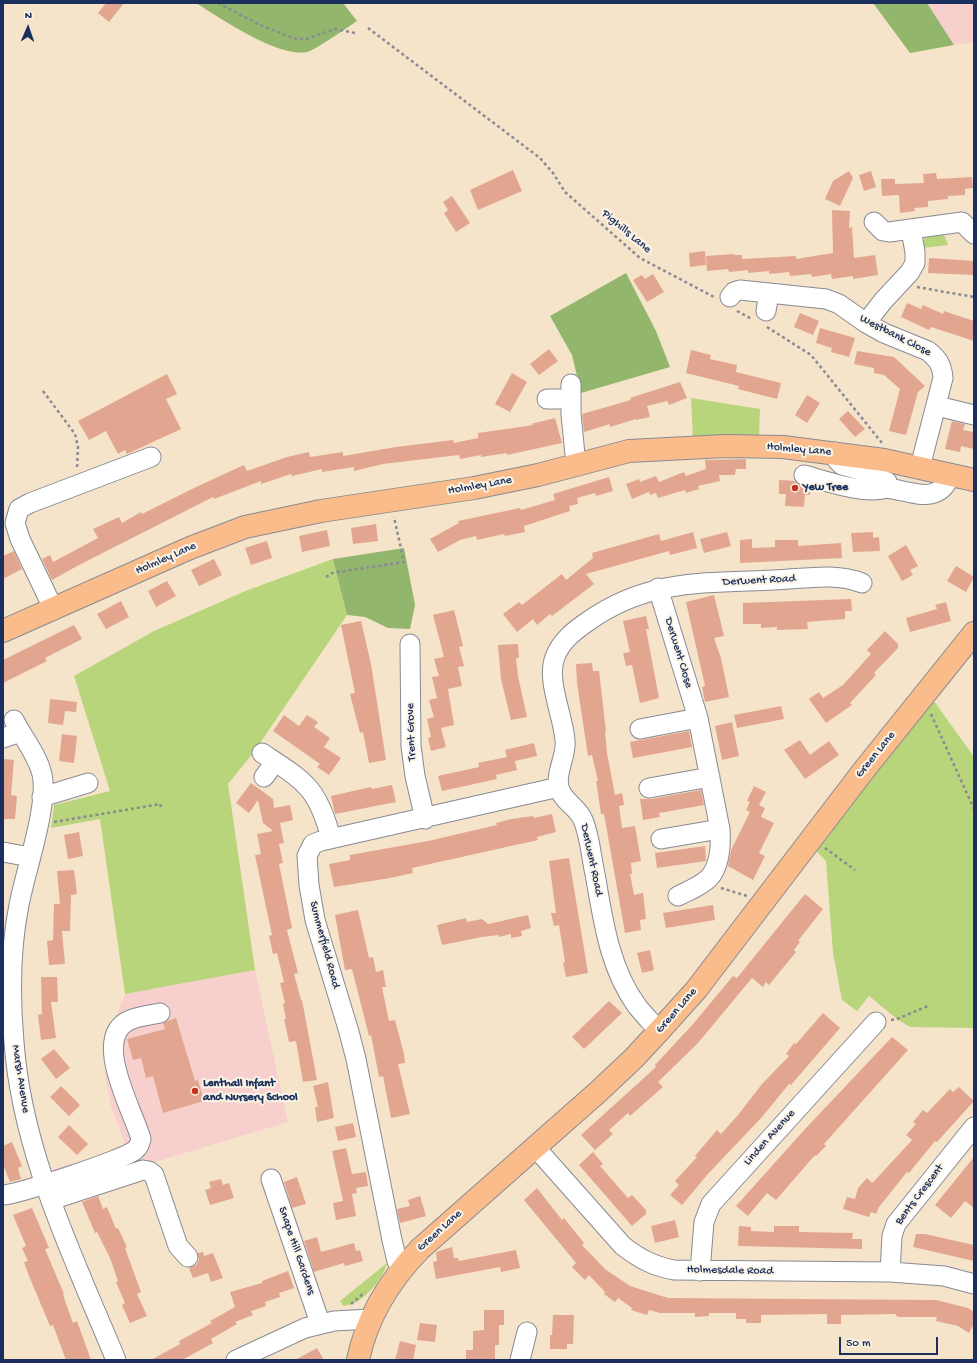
<!DOCTYPE html>
<html>
<head>
<meta charset="utf-8">
<style>
	body { margin:0 }
	#map { position:relative; width:977px; height:1363px; overflow:hidden; background:#f5e4ca; font-family:"Gochi Hand",sans-serif }
	canvas { display:block }
	.frame { position:absolute; inset:0; border:4px solid #1b2f5e; pointer-events:none }
	.north { position:absolute; left:8px; top:8px; width:40px; height:40px; -webkit-text-stroke:3px #fcf5e5; paint-order:stroke; rotate:2deg; font-size:11px; font-weight:700; line-height:16px; text-align:center; color:#1b2f5e }
	.north::after { content:''; display:block; margin:auto; width:14px; height:18px; background:#1b2f5e; clip-path:polygon(50% 0,100% 100%,50% 72%,0 100%) }
	.scale { position:absolute; left:839px; top:1337px; width:99px; height:18px; box-sizing:border-box; border:2px solid #1b2f5e; border-top:0; padding-left:5px; font-size:12px; line-height:14px; white-space:nowrap; color:#1b2f5e; -webkit-text-stroke:3px #fcf5e5; paint-order:stroke }
</style>
</head>
<body>
<div id="map">
<canvas width="977" height="1363"></canvas>
<div class="frame"></div>
<div class="north">N</div>
<div class="scale">50 m</div>
</div>
<script>
const ctx = document.querySelector('canvas').getContext('2d');
ctx.lineJoin = 'round';
function paint(path, color) { ctx.fillStyle = color; ctx.fill(path, 'evenodd'); }
function stroke(path, color, width, dash) { ctx.strokeStyle = color; ctx.lineWidth = width; ctx.lineCap = dash ? 'butt' : 'round'; ctx.setLineDash(dash || []); ctx.stroke(path); }
function drawText(font, color, halo, rows, align = 'center') {
  ctx.font = font + ' "Gochi Hand",sans-serif'; ctx.lineWidth = 4; ctx.setLineDash([]); ctx.textBaseline = 'middle'; ctx.strokeStyle = halo; ctx.fillStyle = color; for (const [text, x, y, turn = 0] of rows) {
    ctx.save(); ctx.translate(x, y); ctx.rotate((+turn || 0) * Math.PI / 180); ctx.textAlign = isNaN(turn) ? turn : align; if (halo) ctx.strokeText(text, 0, 0); ctx.fillText(text, 0, 0); ctx.restore();
  }
}
const built = new Path2D(`
	M927,3H974V42L954,45Z
	M255,970L288,1122L55,1192L47,1171L120,1149L124,1141L111,1106L105,1075L112,1026L125,994Z`);
const green = new Path2D(`
	M941,233L945,237L948,245L922,248L925,235Z
	M691,398L760,409L759,439H693Z
	M333,559L347,615L254,752L228,784L255,970L125,994L100,819L51,828L54,805L110,791L74,676L154,631L248,590Z
	M934,701L974,757V1028L910,1027L897,1019L869,996L857,1011L842,1000L833,953L826,861L816,851L883,764Z
	M387,1263C385,1275 371,1292 361,1299C356,1303 349,1305 343,1306L340,1301Z`);
const forest = new Path2D(`
	M196,3H343L357,21C348,27 315,50 307,52C278,58 220,18 196,3Z
	M873,3H927L954,45L910,53Z
	M626,273L656,331L670,367L581,393L572,355L550,316Z
	M404,548L415,605L410,629L388,628L365,617L347,615L333,559Z`);
const building = new Path2D(`
	M106,3H124L109,22L98,13Z
	M513,170L522,191L478,210L470,190Z
	M849,171L853,178L840,206L825,199L833,181Z
	M871,171L876,187L864,191L859,175Z
	M936,173L937,179L972,177L973,188L965,189V195L948,196V199L928,201V207L914,208L915,211L900,213L899,195L882,196L881,179H895V184L924,183L923,174Z
	M452,196L470,223L456,232L444,213L448,210L443,202Z
	M832,210L850,211L849,228L852,227L854,258L875,255L878,275L853,279V276L832,279L831,274L812,277L811,274L790,276L789,272L769,274V271L748,273V270L729,272L728,269L707,271L706,256L734,254V255H742V259L796,256V259L833,253Z
	M705,251L706,265L690,267L689,253Z
	M929,258L974,261V275L928,273Z
	M653,274L664,292L647,302L633,280L642,275L645,279Z
	M907,303L921,309L923,305L943,314L944,311L974,321V341L931,327L929,330L901,317Z
	M800,313L819,321L813,335L794,327Z
	M820,328L855,338L849,357L831,352L832,348L816,343Z
	M549,349L558,361L539,375L530,364Z
	M691,350L711,355L710,359L737,365L736,372L781,383L777,399L738,389L739,386L686,373Z
	M857,351L894,357L925,386L918,392L906,435L889,431L900,389L884,375L874,373V368L854,364Z
	M512,373L527,382L510,412L495,404Z
	M167,374L177,394L166,399L181,429L127,454L125,450L118,454L106,431L89,440L78,421Z
	M680,382L687,398L669,405L667,401L647,406L650,417L636,420V419L610,427V424L584,432L582,414L631,400L630,398Z
	M807,395L820,403L807,423L795,415Z
	M848,411L865,429L855,437L839,419Z
	M555,418L562,443L507,455V453L481,457V455L460,459L459,455L383,464L354,471V467L322,472V469L292,476L291,474L261,484V481L214,499L213,497L79,565L52,580L42,559L50,555L53,562L98,538L93,529L119,517L122,523L141,512L142,514L196,487L244,465L247,471L287,457L309,452L310,457L343,452V456L396,447L453,440L454,443L478,438V433L534,425L531,424Z
	M952,421L965,424L963,430L974,432V449L961,446L960,452L945,449Z
	M746,459V469H736L735,475H719L720,481L698,486L699,489L686,493L685,490L658,498L656,493L650,495L649,492L632,499L626,484L639,479L640,482L656,476L659,482L684,472L686,476L706,469L705,460Z
	M609,477L613,491L596,496L595,493L577,498L578,504L569,506L570,511L524,526L525,532L505,536L504,534L477,540L476,536L460,540L438,552L430,539L459,523L458,521L520,508L521,510L555,500L553,494Z
	M779,480L795,481L801,485L810,488V495H805L804,507L785,506L786,494H779Z
	M376,524L378,541L353,544L351,528Z
	M327,530L330,546L302,552L299,536Z
	M693,532L697,548L670,555L669,551L586,574L594,584L552,616L550,614L537,625L533,619L517,632L503,614L519,602L522,605L562,574L566,580L593,558L592,553L659,534L661,541Z
	M727,532L731,546L704,553L700,539Z
	M873,532V538L879,537L880,551L853,552L851,533Z
	M752,539V548L775,547V540H798V546L841,543L842,558L740,563V540Z
	M267,541L272,558L251,565L245,548Z
	M906,545L918,566L910,570L913,575L902,581L888,556Z
	M14,551L22,569L3,579V556Z
	M214,559L222,575L199,586L191,570Z
	M956,566L974,577L966,592L947,581Z
	M167,581L176,596L156,607L148,591Z
	M714,595L724,636L714,638L721,658L729,697L705,702L702,687L705,686L686,602Z
	M851,599L852,611H845V619L807,622L808,629L777,630V627L761,628V624H743V603Z
	M121,601L129,617L106,629L97,614Z
	M946,602L951,621L910,632L906,618L937,609L935,605Z
	M454,610L463,646L459,647L464,666L458,667L462,686L448,689L454,725L441,728L446,747L431,751L428,738L431,737L427,719L434,717L429,700L437,698L432,677L439,676L434,659L444,657L433,615Z
	M646,616L649,629H646L659,698L640,703L632,665L626,666L623,653L630,652L623,621Z
	M361,621L371,664L386,760L369,763L363,732L360,733L350,694L355,693L341,625Z
	M74,625L82,639L45,658L47,661L3,683V660Z
	M885,631L898,644V648L874,673L876,675L850,703L852,705L826,723L809,699L819,692L823,698L843,685L871,654L867,650Z
	M518,644L519,658H516L518,676L527,717L511,720L501,679L498,645Z
	M592,663L593,671H599L606,731H605L607,753L615,795L622,793L624,805L619,806L622,828L635,826L641,861L631,863L632,874H630L634,895L643,893L646,919L640,920L641,930L625,933L604,814H601L596,781H598L592,755L588,756L577,683L576,664Z
	M50,699L77,702L76,712L65,711L63,725L48,723Z
	M781,706L784,719L737,728L734,715Z
	M284,715L299,726L307,715L318,722L314,727L330,738L324,747L341,758L329,775L317,767L320,764L273,731Z
	M732,722L739,756L722,760L715,726Z
	M689,731L692,747L633,758L630,742Z
	M62,734L77,736L74,763L59,761Z
	M800,740L810,755L829,741L839,755L805,779L784,750Z
	M534,743L537,756L515,761L517,770L496,775L497,779L442,791L438,776L479,767L478,763L507,757L505,750Z
	M3,759L14,760L11,795L17,796L15,819H3Z
	M251,783L273,799L274,808L290,805L293,820L280,823L284,843L279,844L283,863L279,864L292,928L287,930L298,973L294,974L301,1000H302L317,1080L303,1082L296,1041L289,1042L284,1019H286L283,1004L285,1003L280,983L284,982L277,953L273,954L269,936L272,935L255,855L261,854L257,834L273,831L263,823L258,800L249,813L236,803Z
	M392,785L396,802L335,814L331,796L371,787L372,789Z
	M754,786L766,792L759,805L765,808L761,817L774,823L759,853L765,856L753,880L728,866L731,850L750,812L746,810L750,802L747,801Z
	M701,790L704,805L659,813L660,817L643,820L640,799H651Z
	M552,814L556,832L537,837L538,840L412,868L413,873L390,878L334,887L329,864L350,860V855L428,841L497,825L496,823L511,819L533,816L534,818Z
	M79,832L83,856L68,859L64,835Z
	M705,846L706,861L657,868L655,853Z
	M569,858L588,973L566,977L563,963L565,962L559,925L554,926L551,913H556L549,861Z
	M74,870L77,894L71,895L70,931H62L65,964L49,965L47,941L53,940L54,904H60L57,871Z
	M805,894L823,909L798,941L800,942L794,950L796,952L769,985L766,982L763,987L752,978L698,1043L658,1082L663,1087L630,1116L628,1113L609,1130L613,1134L595,1150L581,1135L656,1067L655,1065L693,1024L733,976L737,978Z
	M713,905L715,920L666,928L663,913Z
	M358,910L369,958L373,957L376,972L383,970L386,987H382L389,1021L395,1020L404,1054L405,1063L398,1064L410,1114L391,1118L383,1076L379,1077L371,1035L369,1036L352,969L345,970L335,915Z
	M528,915L531,928L521,931L522,936L511,938V934L499,937V935L482,937L442,945L437,925L466,918L467,922L482,919L488,924Z
	M650,950L654,970L642,973L637,953Z
	M41,977H57L58,1002H51L56,1038L41,1040L38,1015L42,1014Z
	M609,1001L622,1013L584,1049L572,1037Z
	M823,1013L840,1028L791,1085L789,1084L762,1117L707,1175L682,1205L670,1195L679,1185L675,1181L697,1157L695,1156L717,1130L721,1134L738,1115L762,1084L789,1056L786,1054L794,1043L796,1044Z
	M176,1018L195,1081L198,1080L204,1101L163,1113L153,1076L146,1078L141,1058L133,1060L127,1039L165,1029L163,1023Z
	M892,1037L908,1050L824,1144L826,1146L816,1156L815,1155L776,1200L767,1193L748,1216L736,1206L806,1128Z
	M54,1049L70,1068L56,1079L41,1059Z
	M328,1082L334,1118L317,1122L315,1107H318L313,1086Z
	M61,1086L80,1105L69,1116L50,1097Z
	M959,1087L974,1101L937,1142L935,1141L909,1173L907,1172L879,1207L876,1214L871,1212L869,1217L843,1209L847,1197L855,1199L858,1188L867,1178L872,1183L877,1178L912,1140L906,1135L916,1124L913,1122L923,1110L927,1113L950,1089L953,1092Z
	M353,1123L356,1137L338,1141L335,1127Z
	M69,1125L88,1144L77,1155L58,1137Z
	M12,1142L22,1166L18,1168L21,1179L10,1182L3,1164V1146Z
	M346,1148L352,1174L366,1172L368,1186L356,1188L357,1193L352,1194L356,1216L336,1220L333,1203L343,1201L332,1151Z
	M593,1152L603,1164L600,1166L628,1198L632,1195L646,1210V1214L632,1226L579,1165Z
	M974,1157V1208L965,1201L951,1218L935,1205Z
	M297,1177L306,1204L292,1208L284,1182Z
	M221,1179L223,1185L229,1183L234,1198L210,1205L205,1190L211,1188L209,1182Z
	M537,1188L562,1220L564,1218L584,1243L582,1245L605,1269L630,1286L668,1298L936,1300L968,1308L974,1312V1324L969,1333L958,1326L936,1321L937,1317H900L896,1316V1314L841,1315V1324H827V1314L761,1315V1323H746V1319H736V1313H709V1316L695,1317V1313H660L649,1310L647,1315L631,1310L632,1308L618,1298L615,1302L604,1294L605,1292L589,1275L585,1280L572,1267L576,1263L524,1200Z
	M98,1196L103,1209L107,1207L116,1229L118,1228L127,1247L125,1248L141,1292L137,1294L147,1316L130,1323L122,1305L125,1303L116,1282L118,1281L110,1258L97,1232L95,1233L82,1202Z
	M420,1196L426,1216L400,1223L397,1209L410,1206L408,1200Z
	M32,1208L49,1248L45,1249L64,1294L63,1295L73,1323L77,1321L91,1360H66L53,1325L50,1326L29,1276L24,1262L28,1261L22,1248L26,1246L13,1215Z
	M675,1220L679,1237L655,1243L651,1226Z
	M739,1226L751,1227V1231L774,1232V1226H799V1232L853,1233L852,1239H862V1249L738,1246Z
	M916,1234H925L974,1245V1261L913,1247Z
	M317,1237L321,1252L354,1243L356,1251L360,1250L363,1261L345,1266L344,1263L314,1272L304,1241Z
	M452,1247L454,1258H458L459,1261L516,1250L520,1268L501,1272L500,1267L436,1279L433,1262L437,1261L436,1252Z
	M203,1252L204,1256L213,1253L223,1278L211,1282L208,1273L193,1278L189,1268L196,1265L199,1260L198,1253Z
	M288,1271L294,1288L279,1293L280,1297L265,1302L266,1306L251,1311L253,1315L235,1322L237,1324L211,1339L213,1343L182,1360H151L180,1344L179,1341L212,1323L210,1321L235,1307L230,1292L262,1283V1281Z
	M484,1310H504V1325H499V1345H495V1360H466V1350H473V1331L484,1330Z
	M553,1315H574L573,1344H567V1349H550V1335H552Z
	M420,1323L437,1325L435,1342L417,1340Z
	M400,1341L416,1345L413,1360H395Z
	M317,1348L324,1360H295Z`);
const path = new Path2D(`
	M218,3L260,25L296,39H306L335,29L355,33
	M368,28L540,158L553,173L565,192L640,258L716,298
	M917,287L974,297
	M737,311L752,319
	M767,327L811,355L882,443
	M43,391L75,434L78,447L77,469
	M326,577L332,573L404,562L394,517
	M931,714L974,809
	M54,822L160,804L161,807
	M825,848L855,870
	M721,888L747,896
	M891,1020L897,1019L928,1006
	M351,1304L365,1292`);
const minor = new Path2D(`
	M874,222L883,231L889,232L962,222L974,234
	M730,297L734,292L740,290L826,299L839,304L866,323L884,333L928,351C938,359 942,365 943,378L920,467
	M766,311L769,293
	M866,323L883,301L910,272L915,263V252L911,230
	M571,384V414L576,465
	M547,399H570
	M937,406L974,415
	M804,475C826,481 865,495 887,488V482L868,472L842,465L837,460L835,452
	M887,488C914,492 939,506 951,474
	M658,588L698,718L720,829C721,845 720,866 709,878C701,886 688,891 678,896
	M54,610L20,539L15,523L19,509L30,503L151,457
	M410,644L411,746L415,776L425,819
	M14,720C23,738 37,754 42,774C49,805 25,872 19,905C10,950 10,997 14,1042C22,1154 74,1258 116,1360
	M640,729L698,718
	M3,738L20,732
	M262,753C304,781 317,786 331,838
	M264,777L275,762
	M649,788L710,777
	M42,797L88,783
	M661,839L720,829
	M3,852L30,857
	M659,1031C652,1023 644,1015 637,1006C609,968 603,919 595,874C591,856 590,836 583,820C578,807 562,801 559,787C555,772 567,756 565,740C563,715 546,680 555,657C561,641 574,631 587,622C647,579 704,583 774,580C803,579 835,572 862,583
	M535,1147L623,1246C640,1259 653,1266 674,1270L890,1272L944,1276L974,1284
	M271,1179L320,1323
	M3,1195C19,1194 126,1159 135,1150C139,1147 140,1144 141,1139C134,1112 90,1037 130,1020C139,1016 151,1015 160,1013
	M51,1200L143,1170L149,1171L154,1175L178,1246L188,1257
	M401,1268L397,1261L392,1240L356,1059L349,1032L315,920L309,885L307,856L313,844L321,841L559,787
	M700,1271L704,1222L711,1204L876,1022
	M890,1272L892,1236L896,1224L974,1127
	M236,1360L305,1328L334,1321L371,1319
	M520,1360L527,1332`);
const major = new Path2D(`
	M3,631L190,548L245,527L321,511L474,488L538,475L629,451L725,446L783,447L884,460L974,480
	M358,1360C367,1316 390,1280 420,1249L599,1091L634,1058L659,1031L696,990L864,770L974,633`);
const markers = [
	[795,488,4,"#c8321e"],
	[195,1091,4,"#c8321e"]
];
const streetNames = [
	["Pighills Lane",626,232,40],
	["Westbank Close",895,336,27],
	["Holmley Lane",799,450,5],
	["Holmley Lane",480,486,-10],
	["Holmley Lane",166,559,-24],
	["Derwent Road",759,581,-3],
	["Derwent Close",678,653,73],
	["Trent Grove",412,732,-92],
	["Green Lane",876,755,-51],
	["Derwent Road",591,860,78],
	["Summerfield Road",324,945,75],
	["Green Lane",677,1011,-49],
	["Marsh Avenue",20,1079,81],
	["Linden Avenue",770,1138,-48],
	["Bents Crescent",920,1195,-53],
	["Green Lane",440,1231,-42],
	["Snape Hill Gardens",296,1251,71],
	["Holmesdale Road",730,1271,1]
];
const poiNames = [
	["Yew Tree",803,488],
	["Lenthall Infant",203,1084],
	["and Nursery School",203,1098]
];
paint(built, '#f7d0ce');
paint(green, '#b9d57b');
paint(forest, '#92b66b');
paint(building, '#e2a690');
stroke(minor, '#888a94', 21);
stroke(major, '#888a94', 24);
stroke(path, '#888a94', 2.5, [3, 3]);
stroke(minor, '#fff', 19);
stroke(major, '#f9bc8a', 22);
for (const [x, y, r, color] of markers) { const dot = new Path2D(); dot.arc(x, y, r, 0, 2 * Math.PI); ctx.fillStyle = color; ctx.fill(dot); stroke(dot, '#fcf5e5', 1.5); }
drawText('12px', '#1b2f5e', '#fcf5e5', streetNames);
drawText('bold 12px', '#1b2f5e', '#fcf5e5', poiNames, 'left');
</script>
</body>
</html>
